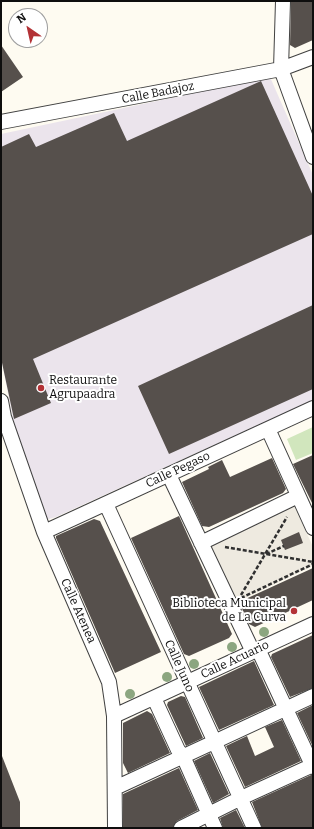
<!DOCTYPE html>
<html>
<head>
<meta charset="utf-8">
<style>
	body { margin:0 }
	#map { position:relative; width:314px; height:829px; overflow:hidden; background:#fefbf1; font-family:Bitter,serif }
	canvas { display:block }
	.frame { position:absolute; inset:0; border:2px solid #0e0e0e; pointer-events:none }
	.north { position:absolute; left:8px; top:8px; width:40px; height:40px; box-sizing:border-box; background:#fff; border:1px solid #9f9f9f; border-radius:50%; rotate:326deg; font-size:11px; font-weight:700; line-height:16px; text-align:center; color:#0e0e0e }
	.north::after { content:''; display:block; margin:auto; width:14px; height:18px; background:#b33236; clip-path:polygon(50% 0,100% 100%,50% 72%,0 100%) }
</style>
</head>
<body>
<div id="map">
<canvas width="314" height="829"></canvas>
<div class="frame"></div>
<div class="north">N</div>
</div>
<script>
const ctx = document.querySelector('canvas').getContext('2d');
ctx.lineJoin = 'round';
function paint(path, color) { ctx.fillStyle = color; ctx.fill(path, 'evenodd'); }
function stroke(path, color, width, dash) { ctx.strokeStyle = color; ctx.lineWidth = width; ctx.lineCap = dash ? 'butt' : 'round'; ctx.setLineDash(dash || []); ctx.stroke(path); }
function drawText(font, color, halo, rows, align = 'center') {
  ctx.font = font + ' Bitter,serif'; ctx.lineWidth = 4; ctx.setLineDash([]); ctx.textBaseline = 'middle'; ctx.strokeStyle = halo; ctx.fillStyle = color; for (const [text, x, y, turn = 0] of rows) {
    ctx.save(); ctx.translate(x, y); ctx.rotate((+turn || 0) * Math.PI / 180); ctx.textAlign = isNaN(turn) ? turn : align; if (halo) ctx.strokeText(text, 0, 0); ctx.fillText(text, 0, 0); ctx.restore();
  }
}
const industrial = new Path2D(`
	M270,77L313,175V400L56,517L45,520L13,419L1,358V134Z`);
const green = new Path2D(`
	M313,427V453L296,460L287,439Z`);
const plaza = new Path2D(`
	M294,505L313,547V566L235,603L208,546Z`);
const building = new Path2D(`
	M291,1H313V40L295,48L290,45Z
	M1,45L23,77L1,92Z
	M261,81L313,196V234L33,359L51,403L14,419L1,358V147L29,134L36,147L114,113L127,141Z
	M313,305V389L169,454L138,386Z
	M313,455V505L293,464Z
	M272,458L286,489L283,493L209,527L202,526L182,482L209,469L208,467L222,460L230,477Z
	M179,516L232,634L229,638L189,656L184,654L131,538Z
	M94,519L100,521L161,652L115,673L56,538V536Z
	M299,532L303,543L285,550L281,540Z
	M313,568V600L255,627L249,624L239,602Z
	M313,635V688L290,697L271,657L272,654Z
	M254,661L274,705L219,730L199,687Z
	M181,696L185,697L203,738L186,746L167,705L168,702Z
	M313,705V747L297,713Z
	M147,711L152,714L170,753L128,773L123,763V723Z
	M282,720L301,761L245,787L226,746L247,736L255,756L274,747L265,727Z
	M210,753L229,794L213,803L194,761Z
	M2,756L20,802V828H1Z
	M179,768L198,810L177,821L173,828H123V794Z
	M311,775H313V828H262L252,802Z
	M236,810L245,828H223L220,818Z`);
const path = new Path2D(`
	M225,547L313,562
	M266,554L284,546
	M241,595L287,517
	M241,598L313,564`);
const minor = new Path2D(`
	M283,1L281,69L313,157
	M1,122L281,69L313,57
	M1,401L4,417L44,532L109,682L114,716L115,828
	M268,429L313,528
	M169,475L253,652
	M106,504L254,828
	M44,532L313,408
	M201,543L298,496
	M258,649L313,767
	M154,698L178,750L183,756L215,828
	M114,716L313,624
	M115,788L313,696
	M181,828L241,798L313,765`);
const trees = [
	[264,632],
	[232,647],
	[194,664],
	[167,677],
	[130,694]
];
const markers = [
	[41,388,4,"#b33236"],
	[294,611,4,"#b33236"]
];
const streetNames = [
	["Calle Badajoz",158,93,-11],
	["Calle Pegaso",178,470,-25],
	["Calle Atenea",78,611,66],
	["Calle Acuario",235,660,-25],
	["Calle Juno",179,666,66]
];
const poiNames = [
	["Restaurante",49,381],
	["Agrupaadra",49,395],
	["Biblioteca Municipal",286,604,"right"],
	["de La Curva",286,618,"right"]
];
paint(industrial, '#ebe4ec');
paint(green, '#d1e6bd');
paint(plaza, '#eeeae0');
paint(building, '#56504c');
stroke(minor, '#414141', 16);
stroke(path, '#303030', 2.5, [4, 2]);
stroke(minor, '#fff', 14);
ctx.fillStyle = '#8ca680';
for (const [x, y] of trees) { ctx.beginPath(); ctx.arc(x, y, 5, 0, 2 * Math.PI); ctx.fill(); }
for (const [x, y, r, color] of markers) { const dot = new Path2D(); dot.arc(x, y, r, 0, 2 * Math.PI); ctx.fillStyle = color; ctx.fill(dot); stroke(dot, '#fff', 1.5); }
drawText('12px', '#0e0e0e', '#fff', streetNames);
drawText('12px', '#0e0e0e', '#fff', poiNames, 'left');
</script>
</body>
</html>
